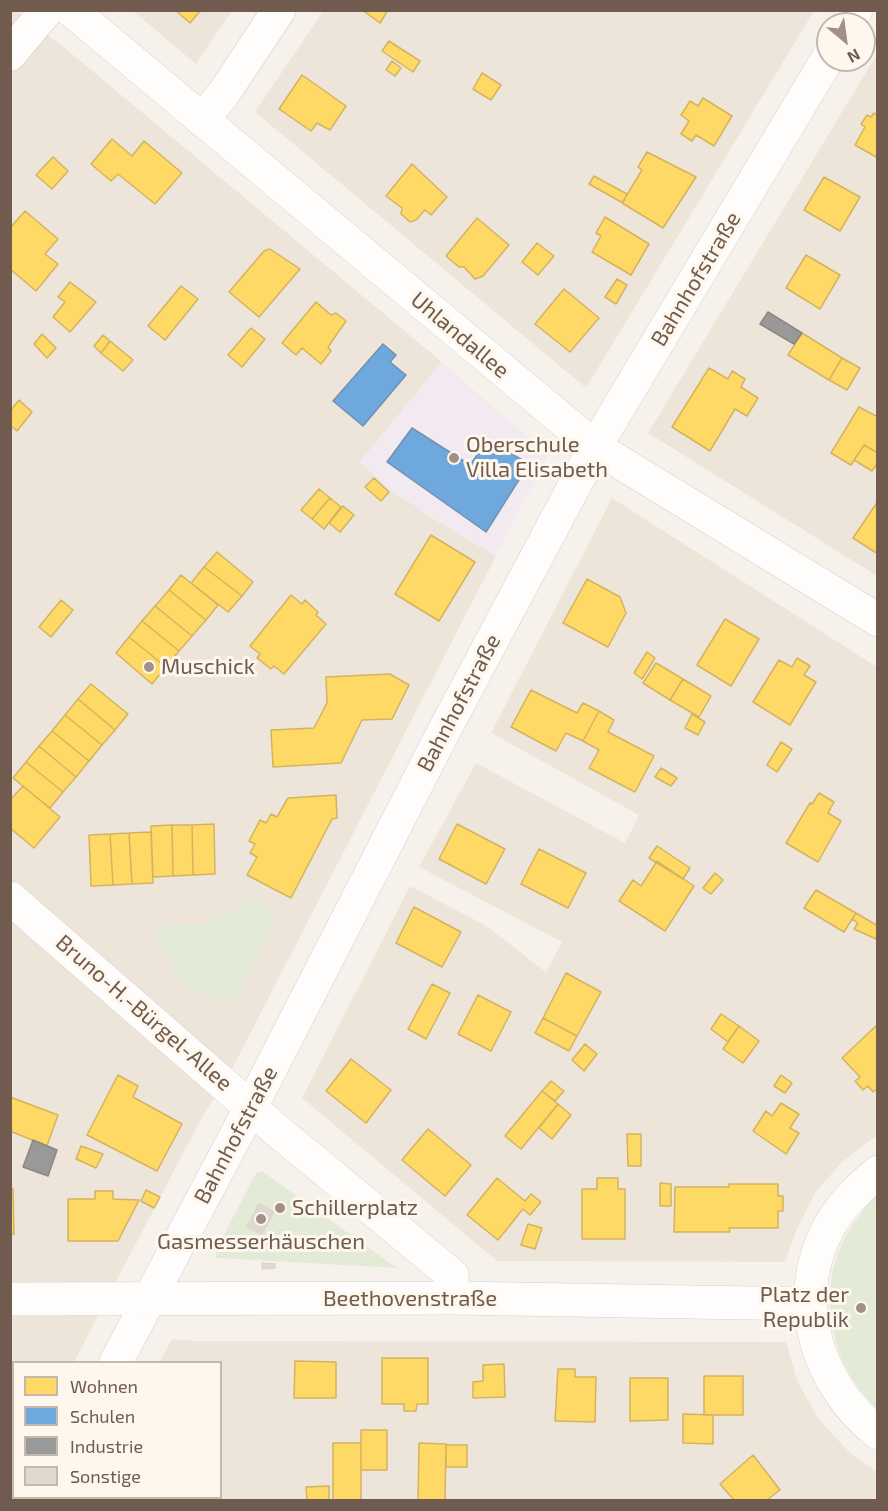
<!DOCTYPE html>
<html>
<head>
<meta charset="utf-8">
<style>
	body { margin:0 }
	#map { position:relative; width:888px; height:1511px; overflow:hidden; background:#f6f2eb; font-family:"Exo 2",sans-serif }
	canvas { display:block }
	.frame { position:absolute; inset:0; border:12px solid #715b4e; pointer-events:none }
	.legend { position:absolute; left:12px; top:1361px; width:210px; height:138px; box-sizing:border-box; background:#fdf7ed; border:2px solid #c5b9ad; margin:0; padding:8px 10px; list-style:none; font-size:18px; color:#715b4e }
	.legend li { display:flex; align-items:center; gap:12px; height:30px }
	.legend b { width:30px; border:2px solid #c5b9ad }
	.north { position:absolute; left:816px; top:12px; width:60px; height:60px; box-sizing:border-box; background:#fdf7ed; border:2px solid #c5b9ad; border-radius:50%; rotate:151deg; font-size:16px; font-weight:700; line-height:24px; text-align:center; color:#715b4e }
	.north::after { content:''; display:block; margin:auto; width:21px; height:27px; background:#a09085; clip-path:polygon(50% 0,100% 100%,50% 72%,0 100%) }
</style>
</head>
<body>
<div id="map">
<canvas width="888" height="1511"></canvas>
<div class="frame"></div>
<ul class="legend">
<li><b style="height:16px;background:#ffd966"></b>Wohnen</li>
<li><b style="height:16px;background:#6fa8dc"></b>Schulen</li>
<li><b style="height:16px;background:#999"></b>Industrie</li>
<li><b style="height:16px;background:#dfd8d1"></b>Sonstige</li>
</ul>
<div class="north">N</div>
</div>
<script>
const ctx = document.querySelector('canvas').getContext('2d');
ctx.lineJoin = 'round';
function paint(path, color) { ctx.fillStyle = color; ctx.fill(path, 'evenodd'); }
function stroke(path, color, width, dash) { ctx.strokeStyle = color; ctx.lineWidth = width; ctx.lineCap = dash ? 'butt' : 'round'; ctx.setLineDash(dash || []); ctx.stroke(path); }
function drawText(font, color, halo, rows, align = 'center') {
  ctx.font = font + ' "Exo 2",sans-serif'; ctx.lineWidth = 6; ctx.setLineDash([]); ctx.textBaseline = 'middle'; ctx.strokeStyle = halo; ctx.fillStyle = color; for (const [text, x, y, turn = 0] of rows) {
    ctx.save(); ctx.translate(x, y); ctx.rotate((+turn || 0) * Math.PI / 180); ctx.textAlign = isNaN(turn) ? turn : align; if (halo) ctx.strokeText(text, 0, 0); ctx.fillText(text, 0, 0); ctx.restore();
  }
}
const residential = new Path2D(`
	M15,10L66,49L442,362L360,462L425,513L496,556L234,1065L200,1121L74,1362H14V1478L11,1483L10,11Z
	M133,11H232L196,64Z
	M323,11H814L586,388L255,112Z
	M877,54V576L648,433Z
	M612,498L877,667V1135L842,1162L815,1193L796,1231L785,1262L497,1261L302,1098L410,886L485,925L546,972L562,942L419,867L476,763L625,843L639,815L491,733Z
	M172,1339L195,1341L786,1342L798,1383L820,1421L851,1454L878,1472L877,1500H91L92,1498H220V1362H160Z`);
const education = new Path2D(`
	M442,362L548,455L496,556L391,491L360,462Z`);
const green = new Path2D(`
	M255,899L276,921L233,1003L185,986L153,936L169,924H206Z
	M262,1171L397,1268L216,1258V1250L256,1173Z
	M877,1194V1408C825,1361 813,1276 857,1219C863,1211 869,1201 877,1194Z`);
const homes = new Path2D(`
	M175,10H201L190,23Z
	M362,10H388L380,23Z
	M389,41L420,61L413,72L382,51Z
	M392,61L401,68L395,76L386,70Z
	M482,73L501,85L491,100L473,89Z
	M302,75L346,106L330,130L317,123L311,131L279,109Z
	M703,98L732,116L714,146L696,135L692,141L681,134L689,121L681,115L690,101L698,106Z
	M874,113L878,116V158L855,145L865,127L861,124L867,115L871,117Z
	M112,139L132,156L144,141L182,173L155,204L118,174L111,181L91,164Z
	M647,152L696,177L663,228L622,203L642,170L638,167Z
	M53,157L68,171L52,189L36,175Z
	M412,164L447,197L431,215L425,210L416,220L410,222L401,214L402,208L386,196Z
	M594,176L627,194L623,203L589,184Z
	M824,177L860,197L840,231L804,210Z
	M25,211L58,239L45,254L58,264L36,291L10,269V228Z
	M605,217L649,244L631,275L592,252L601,236L596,233Z
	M477,218L509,245L483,276L475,279L464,267H459L446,256Z
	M537,243L554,256L538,275L522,262Z
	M270,249L300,269L259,317L229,292L264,251Z
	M806,255L840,275L820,309L786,288Z
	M617,279L627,285L616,304L605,297Z
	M70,282L96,302L70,332L53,317L65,302L58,297Z
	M181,286L198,299L165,340L148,326Z
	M564,289L599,318L570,352L535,324Z
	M316,302L331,315L336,313L346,321L328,347L331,351L321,364L302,348L296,355L282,343Z
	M251,328L265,339L242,367L228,355Z
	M802,333L842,358L829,380L788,355Z
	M42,334L56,348L47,358L34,344Z
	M103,335L110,341L101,353L94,346Z
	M110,341L133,360L123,371L101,353Z
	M842,358L860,368L847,390L829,380Z
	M709,368L728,379L732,371L745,379L741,387L758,398L747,416L735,409L710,451L672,427Z
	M19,400L32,412L17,431L10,425V411Z
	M859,407L878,417V453L864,445L851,465L831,453Z
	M864,445L878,453V462L872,471L854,460Z
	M374,478L389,492L381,501L365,487Z
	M319,489L330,498L312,519L301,510Z
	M330,498L341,507L324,529L312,519Z
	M878,501V554L853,538Z
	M343,506L354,515L340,532L329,523Z
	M431,535L475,562L439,621L395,594Z
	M217,552L253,582L242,596L204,567Z
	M204,567L242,596L228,612L191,583Z
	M181,575L218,605L206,620L169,590Z
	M587,579L620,597L626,613L608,647L563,623Z
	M169,590L206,620L192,636L155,606Z
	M291,595L302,604L305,600L318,612L316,615L326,624L284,674L274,666L271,669L257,658L260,654L250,646Z
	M61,600L73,610L51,637L39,627Z
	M155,606L192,636L179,651L142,621Z
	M725,619L759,639L731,686L697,665Z
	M142,621L179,651L166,667L129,637Z
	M129,637L166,667L152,684L116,653Z
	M647,652L655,658L642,679L634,673Z
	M797,658L810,666L804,675L816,682L790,725L753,702L779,660L792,667Z
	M656,663L683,679L670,700L643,683Z
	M390,674L409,685L392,719L362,720L341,763L273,767L271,730L314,728L327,703L326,677Z
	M683,679L711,696L699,717L670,700Z
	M91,684L128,714L115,730L78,699Z
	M531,690L577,713L583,703L599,711L583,741L566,733L556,751L511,727Z
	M78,699L115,730L102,745L65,715Z
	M599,711L614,720L608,732L654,756L635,792L589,768L599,750L583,741Z
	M692,714L705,722L698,735L685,728Z
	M65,715L102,745L89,761L52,731Z
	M52,731L89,761L76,777L39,746Z
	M781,742L792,749L777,772L767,765Z
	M39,746L76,777L63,792L26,762Z
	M26,762L63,792L50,808L13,778Z
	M661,768L677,778L671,786L655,777Z
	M23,786L60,817L34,848L10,828V800Z
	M819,793L834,802L828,813L841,821L818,862L786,843L810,803L812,804Z
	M336,795L337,818L332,819L291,898L247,875L257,857L250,853L255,844L249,841L260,820L266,823L271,814L277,817L288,798Z
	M214,824L215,874L193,875L192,825Z
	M457,824L505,849L486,884L439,859Z
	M172,825L173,876L153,877L151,826Z
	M172,825H192L193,875L173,876Z
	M151,832L153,883L132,884L129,833Z
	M129,833L132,884L113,885L110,834Z
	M110,834L113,885L91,886L89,835Z
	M657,846L690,868L683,879L649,858Z
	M539,849L586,873L568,908L521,884Z
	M657,861L694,886L665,931L619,901L633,880L641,886Z
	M715,873L723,880L711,894L703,888Z
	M816,890L856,913L844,932L804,908Z
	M414,907L461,932L442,967L396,943Z
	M856,913L878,926L876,939L854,929L858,923L852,919Z
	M566,973L601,992L577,1036L543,1018Z
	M432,984L450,993L426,1039L408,1029Z
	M478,995L511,1012L491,1051L458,1034Z
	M721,1014L739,1026L728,1042L711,1029Z
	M543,1018L577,1036L569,1051L535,1033Z
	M878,1024V1088L873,1092L868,1086L863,1090L855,1081L860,1077L842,1058Z
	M739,1026L759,1041L743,1063L723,1049Z
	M585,1044L597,1054L584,1071L572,1060Z
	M351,1059L391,1090L366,1123L326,1091Z
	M118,1075L138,1086L133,1097L182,1124L157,1171L87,1135Z
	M781,1075L792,1083L785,1093L774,1086Z
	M551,1081L564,1091L555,1101L542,1091Z
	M542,1091L558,1104L521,1149L505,1136Z
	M10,1097L58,1115L47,1146L10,1131Z
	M781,1103L799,1114L790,1128L799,1133L786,1154L753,1131L766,1111L772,1116Z
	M558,1104L571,1115L552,1139L539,1128Z
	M428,1129L471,1165L445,1196L402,1160Z
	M627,1134H641V1166H628Z
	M81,1146L103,1154L96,1168L76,1159Z
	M497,1178L525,1201L531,1194L541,1202L530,1215L523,1209L498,1240L467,1215Z
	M597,1178H618V1189H625V1239H582V1189H597Z
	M660,1183L671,1184V1206H660Z
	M729,1184H778V1196H783V1211H778V1228H729L730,1232H674L675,1187H729Z
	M10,1189H13L14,1234H10Z
	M146,1190L160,1197L154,1208L141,1201Z
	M95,1191H113V1199L139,1200L118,1241H68V1199H95Z
	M528,1224L542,1228L535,1249L521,1245Z
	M382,1358H428V1404H417L416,1411H404V1404H382Z
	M295,1361L336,1362V1398H294Z
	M504,1364L505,1397L473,1398V1382L483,1381V1365Z
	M558,1369H575V1377H596L595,1422L555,1421Z
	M704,1376H743V1415H704Z
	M630,1378H668V1420L630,1421Z
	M10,1399L14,1400V1426L10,1432Z
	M683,1414L713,1415V1444L683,1443Z
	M361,1430H387V1470H361Z
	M333,1443H361V1500H333Z
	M419,1443L446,1444L445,1500H418Z
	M446,1445H467V1467H446Z
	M753,1455L780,1490L767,1500H734L720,1484Z
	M329,1486V1500H307L306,1487Z`);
const schools = new Path2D(`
	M383,344L396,355L390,362L406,375L363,426L333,401Z
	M412,428L470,465L488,440L529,464L486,532L387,462Z`);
const industry = new Path2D(`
	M768,312L802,333L794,344L760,324Z
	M33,1140L57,1150L48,1176L23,1167Z`);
const building = new Path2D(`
	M259,1204L274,1212L262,1234L247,1227Z
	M262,1263L275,1264V1268L262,1269Z`);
const minor = new Path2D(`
	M71,10L595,447L878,620
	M848,24L856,10
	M10,54L47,10
	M202,120L224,93L279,10
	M10,898L274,1128L452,1275L453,1298
	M878,1172C859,1188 841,1205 829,1227C790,1299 816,1384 878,1433
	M10,1299L453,1298L810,1304
	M116,1362L251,1107L445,729L595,447L828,58
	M45,1500L47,1498`);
const markers = [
	[454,458,6,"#a09085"],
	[149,667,6,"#a09085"],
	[280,1208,6,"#a09085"],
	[261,1219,6,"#a09085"],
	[861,1308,6,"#a09085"]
];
const streetNames = [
	["Bahnhofstraße",696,279,-59],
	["Uhlandallee",460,335,40],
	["Bahnhofstraße",459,703,-62],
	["Bruno-H.-Bürgel-Allee",144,1013,41],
	["Bahnhofstraße",236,1135,-62],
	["Beethovenstraße",410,1299]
];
const poiNames = [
	["Oberschule",466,445],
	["Villa Elisabeth",466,470],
	["Muschick",161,667],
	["Schillerplatz",292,1208],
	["Gasmesserhäuschen",261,1242,"center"],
	["Platz der",849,1295,"right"],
	["Republik",849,1320,"right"]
];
paint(residential, '#eee5da');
paint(education, '#f3eaf1');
paint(green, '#e3ebd7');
paint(homes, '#ffd966');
stroke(homes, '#d4b35f', 1.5);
paint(schools, '#6fa8dc');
stroke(schools, '#7091b1', 1.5);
paint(industry, '#999');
stroke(industry, '#8d8682', 1.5);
paint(building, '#dfd8d1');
stroke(building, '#ded6ce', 1.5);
stroke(minor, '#d5cfca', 34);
stroke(minor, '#fefdfc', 33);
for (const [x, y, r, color] of markers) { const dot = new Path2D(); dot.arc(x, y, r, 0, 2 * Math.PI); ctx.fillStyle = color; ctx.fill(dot); stroke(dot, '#fdf7ed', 2); }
drawText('22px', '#715b4e', '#fdf7ed', streetNames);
drawText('22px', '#715b4e', '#fdf7ed', poiNames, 'left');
</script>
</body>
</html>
